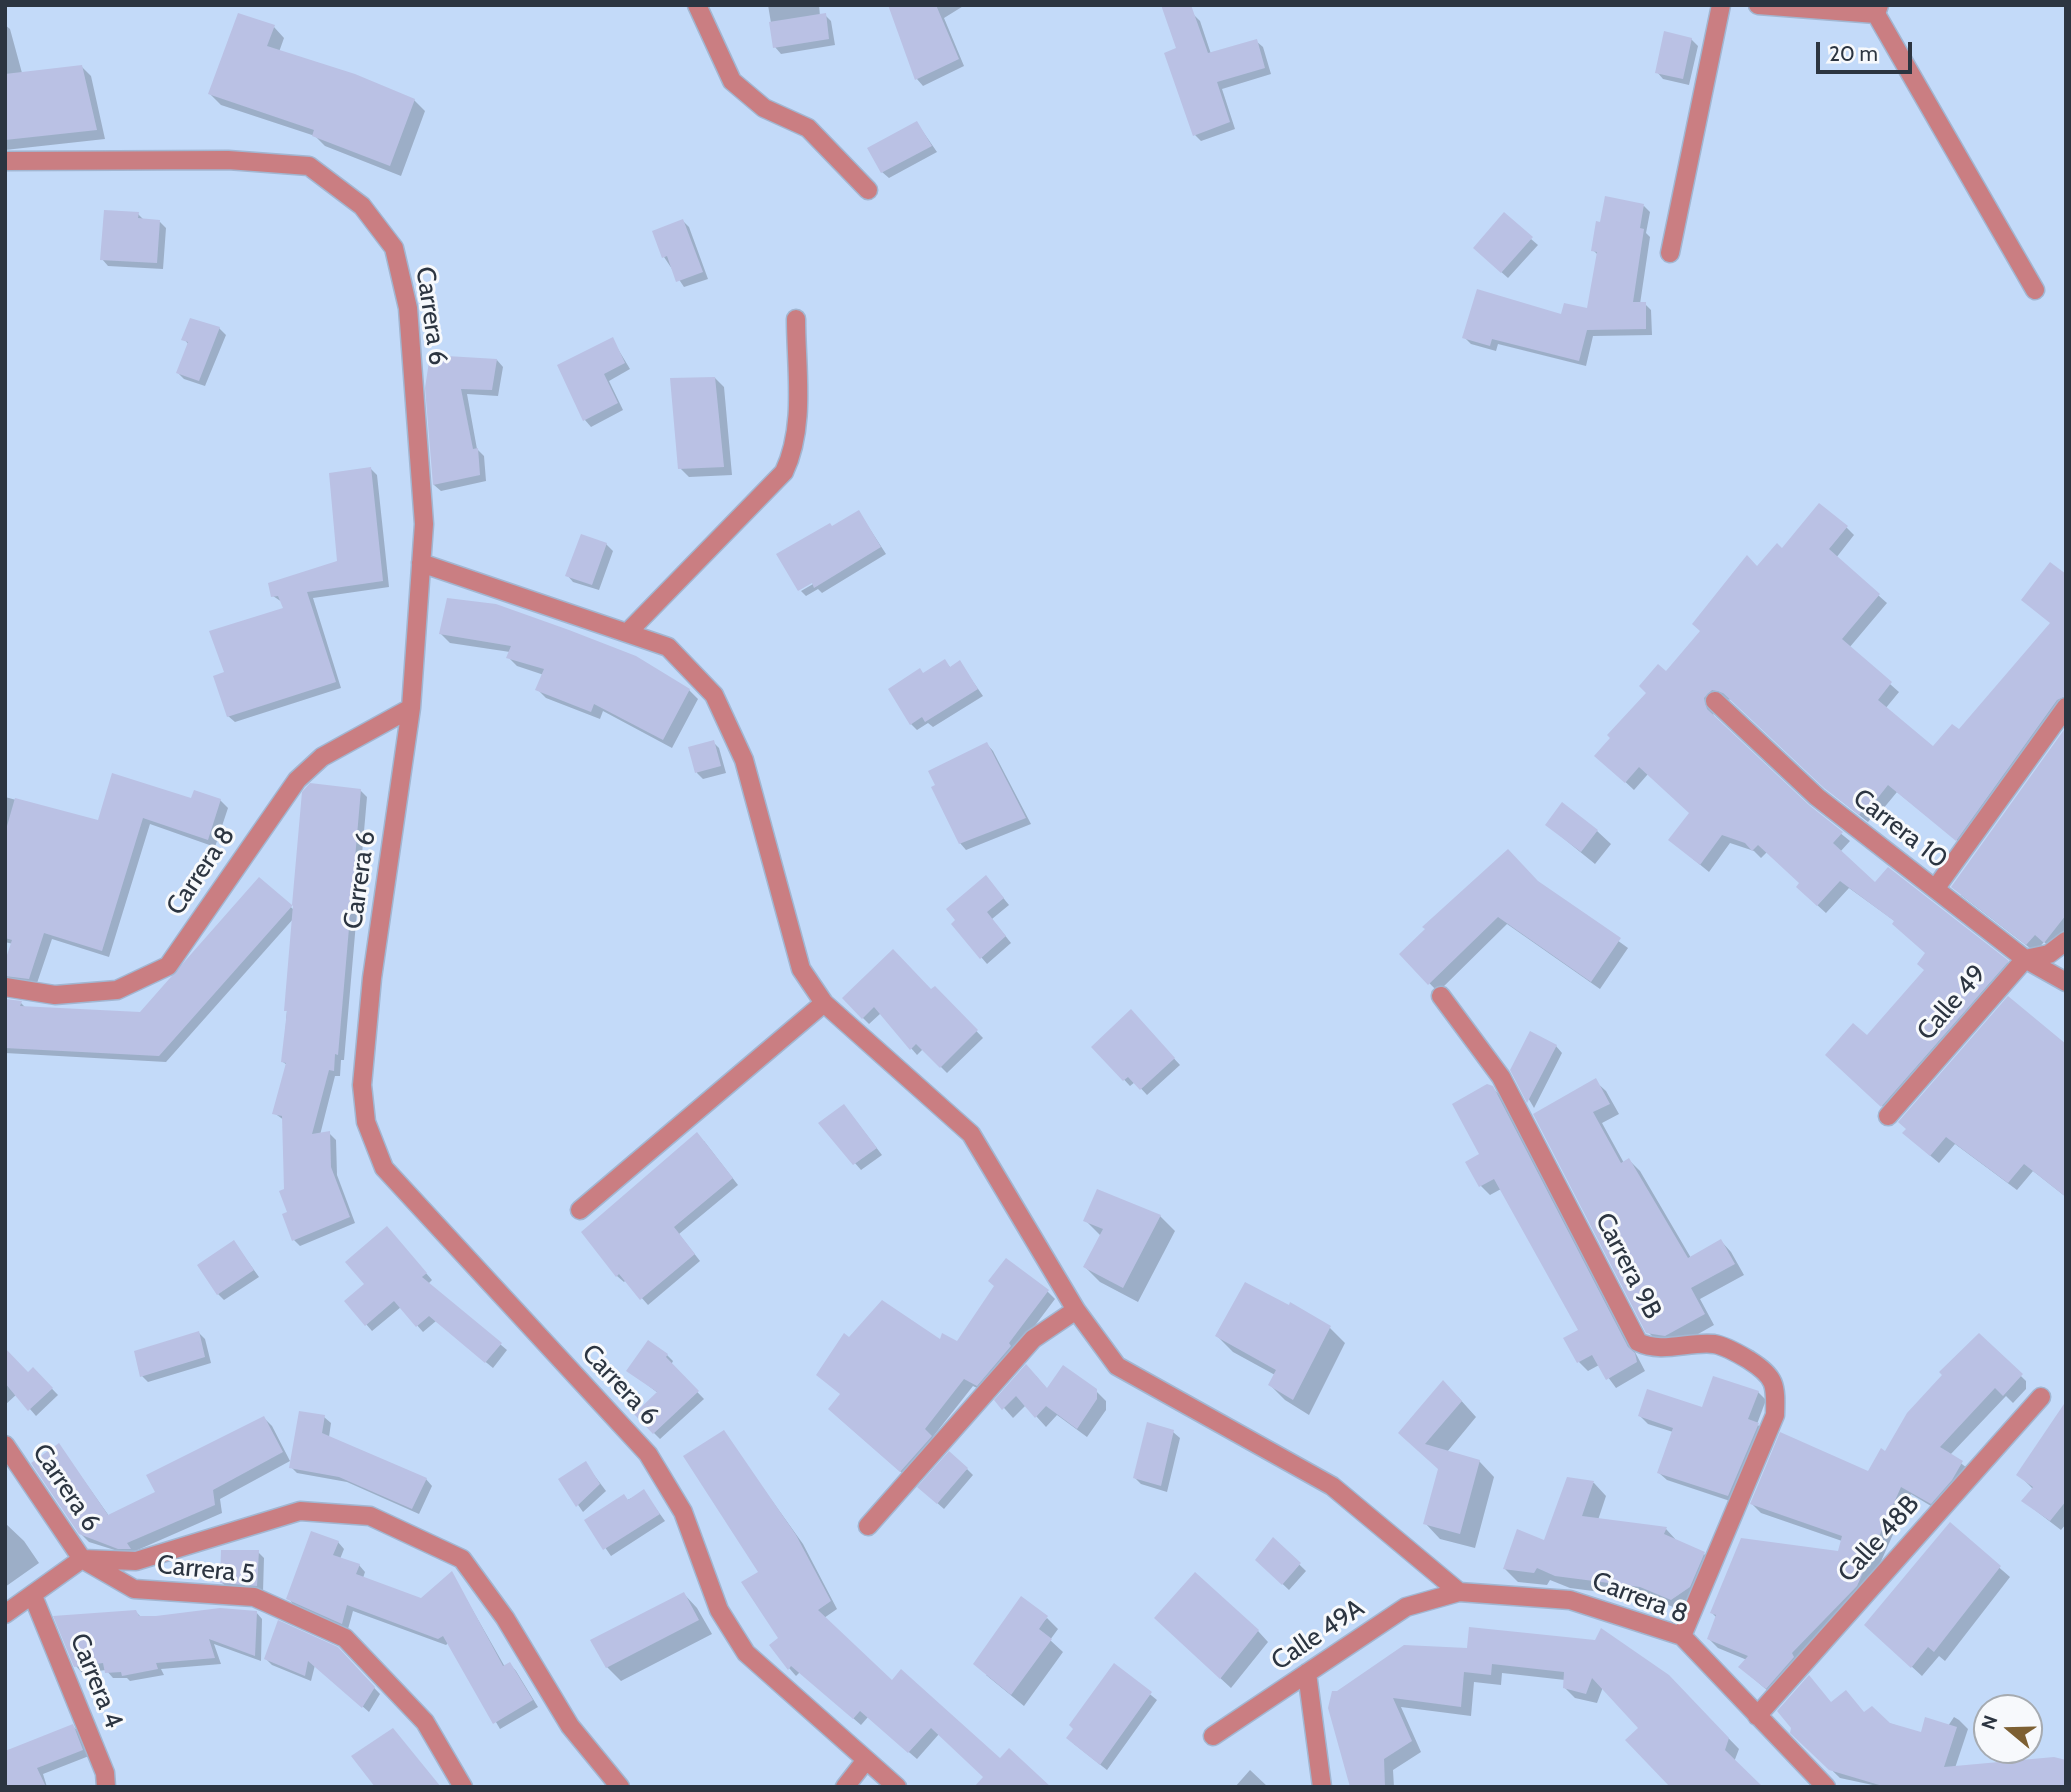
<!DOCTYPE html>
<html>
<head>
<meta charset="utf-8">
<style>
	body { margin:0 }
	#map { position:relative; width:2071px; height:1792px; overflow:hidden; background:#c3daf9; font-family:Cabin,sans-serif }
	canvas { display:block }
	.frame { position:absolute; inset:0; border:7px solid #2c3541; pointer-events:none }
	.north { position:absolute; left:1973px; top:1694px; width:70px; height:70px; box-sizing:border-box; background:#f7f9fc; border:2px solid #a6abb1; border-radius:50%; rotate:289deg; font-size:19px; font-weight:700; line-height:28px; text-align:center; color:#2c3541 }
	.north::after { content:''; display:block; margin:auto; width:24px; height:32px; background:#7d6033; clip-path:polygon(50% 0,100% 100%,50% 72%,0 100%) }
	.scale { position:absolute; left:1816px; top:42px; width:96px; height:32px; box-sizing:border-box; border:4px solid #2c3541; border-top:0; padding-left:9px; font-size:21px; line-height:24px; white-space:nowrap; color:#2c3541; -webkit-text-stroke:5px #f7f9fc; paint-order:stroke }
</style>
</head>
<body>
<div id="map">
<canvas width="2071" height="1792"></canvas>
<div class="frame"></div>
<div class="north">N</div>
<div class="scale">20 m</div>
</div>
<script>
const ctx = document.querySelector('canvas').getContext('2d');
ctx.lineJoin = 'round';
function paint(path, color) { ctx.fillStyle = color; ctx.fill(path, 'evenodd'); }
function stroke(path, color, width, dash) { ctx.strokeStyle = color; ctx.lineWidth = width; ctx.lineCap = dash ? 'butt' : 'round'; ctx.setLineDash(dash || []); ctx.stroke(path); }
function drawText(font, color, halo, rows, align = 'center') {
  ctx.font = font + ' Cabin,sans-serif'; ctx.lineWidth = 6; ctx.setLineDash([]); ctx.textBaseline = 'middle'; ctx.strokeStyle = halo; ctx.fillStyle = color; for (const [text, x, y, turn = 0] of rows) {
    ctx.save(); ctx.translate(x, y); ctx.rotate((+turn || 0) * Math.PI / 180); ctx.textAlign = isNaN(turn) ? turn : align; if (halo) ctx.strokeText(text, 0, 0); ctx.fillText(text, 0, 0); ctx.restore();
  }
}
const shadow = new Path2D(`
	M768,5H819L820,16L825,15L831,21L835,45L781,54L775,47Z
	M890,5H965L944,18L964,66L923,86L917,79Z
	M1193,14L1200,21L1211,54L1256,41L1263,47L1271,74L1222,89L1235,129L1201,141L1195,135Z
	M5,25L10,29L22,73L81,66L91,76L105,139L5,150Z
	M274,27L284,38L279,52L414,100L425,111L401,176L325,146L315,136L221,105L210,94Z
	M1691,39L1698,46L1689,85L1663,79L1657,72Z
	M917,123L937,152L889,178L882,172Z
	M1644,206L1650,212L1646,233L1650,237L1640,304H1645L1651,310L1652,335L1593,336L1586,366L1498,344L1496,351L1471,344L1464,337L1589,310L1598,255L1593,250L1601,224Z
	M138,214L145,221L160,222L166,228L163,269L108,266L102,259Z
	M683,221L689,227L708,279L684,287L664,257Z
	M1531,239L1538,245L1508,278L1481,254Z
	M219,328L226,335L205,386L184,379L178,373L189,345L184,339Z
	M612,339L630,369L609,381L623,410L591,427L585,420L560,366Z
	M497,360L503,367L498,396L467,394L477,449L484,456L486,481L441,491L434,485L427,388Z
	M715,378L724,387L732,475L689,477L680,468Z
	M371,469L377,475L389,587L313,598L341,688L235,722L228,716L226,673L285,609L282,602L273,596L339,562Z
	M859,512L886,554L822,593L818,589L806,596L801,591L820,580L833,528Z
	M1846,527L1854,535L1836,558L1887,603L1849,648L1899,692L1885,709L1934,748L1959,732L2066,639V708L1965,847L1897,792L1878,815L1875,813L1868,822L1835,796L1733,700L1720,698L1711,708L1715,719L1808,807L1850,841L1840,852L1875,884L2007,962L2015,970L1890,1113L1836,1063L1868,1038L1926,971L1927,954L1896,922L1849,888L1826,913L1806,895L1801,883L1767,852L1761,858L1754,851L1730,843L1709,872L1670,840L1691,813L1648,774L1634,790L1605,763L1666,674L1758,569L1783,550Z
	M606,544L613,551L599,590L573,582L567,575Z
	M448,600L689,690L698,699L672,748L603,711L600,719L546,698L537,689L544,675L517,666L508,657L510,652L450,643L441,634Z
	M944,661L951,668L960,663L983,696L933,727L928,723L917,730L911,724L923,674Z
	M2066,730V933L2053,949L2044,942L2035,952L1961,895Z
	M713,742L719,748L726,773L703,779L697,773L690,748Z
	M987,744L993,751L1031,824L966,850L960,843Z
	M360,790L367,797L344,1060H341L340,1076H335L320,1135L329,1133L336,1140L337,1175L355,1223L300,1246L294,1240L285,1190L284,1120L274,1113L287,1065L283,1062L294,918L166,1062L5,1053V1000L21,1003L26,1008L141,1013L260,880L293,909Z
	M5,797L99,822L193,800H220L228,808L215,847L150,824L109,957L52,939L36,986L5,980V966L13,944L5,942Z
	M1547,825L1597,831L1611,844L1595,864Z
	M1538,883L1628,948L1600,989L1507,924L1438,992L1401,954Z
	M992,884L1009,905L992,919L1011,943L987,964L953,924Z
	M935,988L983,1038L947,1073L923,1049L917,1055L881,1013L869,1024L844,999L931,992Z
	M1137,1018L1180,1065L1147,1095L1135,1082L1130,1086L1094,1047Z
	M1556,1046L1562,1053L1534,1108L1512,1070Z
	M2066,1046V1197L2033,1171L2017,1190L1955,1144L1939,1163L1913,1141Z
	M1595,1081L1606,1091L1619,1114L1602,1123L1624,1163L1629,1160L1640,1171L1691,1258L1721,1241L1731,1252L1744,1275L1700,1299L1714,1325L1677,1346L1659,1343L1648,1332L1535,1114Z
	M1492,1087L1501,1097L1645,1371L1616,1388L1599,1365L1588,1371L1579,1362L1580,1331L1501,1189L1490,1195L1481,1186Z
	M850,1113L882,1155L861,1170L821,1124Z
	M704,1141L738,1185L679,1234L700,1261L648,1305L626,1280L624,1282L617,1276L583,1232Z
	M1160,1216L1175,1231L1138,1302L1100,1282L1085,1267L1101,1236L1085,1220Z
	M393,1235L432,1280L428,1284L507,1350L493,1368L436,1321L423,1332L401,1307L372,1331L366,1324L367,1284Z
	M234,1242L259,1277L224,1300L218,1294Z
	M996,1287L1047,1291L1055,1299L985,1392L973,1386L932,1438L939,1445L909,1479L838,1417L850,1339L957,1343Z
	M1289,1308L1330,1328L1345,1343L1309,1415L1285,1400L1270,1385L1275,1375L1233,1352L1217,1336Z
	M199,1333L205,1339L211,1363L148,1382L142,1376Z
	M1979,1335L2026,1381V1389L2013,1403L2006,1396L1950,1455L1971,1471L1941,1512L1911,1494L1866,1595L1775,1697L1740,1667L1747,1660L1718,1648L1709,1639L1717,1618L1712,1613L1840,1553L1842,1541L1761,1513L1752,1504L1869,1474Z
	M5,1350L28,1374L33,1369L58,1395L36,1416L17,1394L5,1405Z
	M667,1355L673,1361L671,1365L704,1399L660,1439L636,1415L658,1393L629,1371Z
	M1036,1376L1048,1390L1096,1391L1106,1401V1410L1087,1437L1057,1415L1046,1427L1026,1405L1013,1418L997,1400Z
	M1758,1392L1766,1400L1757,1424L1766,1433L1736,1503L1667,1480L1659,1473L1673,1432L1648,1424L1640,1416L1703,1409Z
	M1458,1397L1476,1417L1447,1452L1479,1461L1494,1477L1475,1548L1440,1539L1425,1523L1440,1470L1416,1448Z
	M324,1417L331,1423L329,1437L426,1479L432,1486L419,1514L347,1482L297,1473L291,1467Z
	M2066,1417V1524L2061,1530L2023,1501L2033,1489L2019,1475Z
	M264,1418L272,1426L290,1461L220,1499L222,1513L133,1552L137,1557L89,1542L80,1533L59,1445L109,1516L157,1492Z
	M723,1432L803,1544L837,1609L824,1618L985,1777L939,1734L917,1759L868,1717L861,1725L800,1672L796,1676L789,1668Z
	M1173,1432L1180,1438L1167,1492L1141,1484L1135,1478Z
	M585,1463L606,1491L583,1512L560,1479Z
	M967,1469L973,1475L944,1509L926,1493Z
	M1568,1479L1594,1483L1606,1496L1598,1520L1666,1529L1678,1542L1704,1554L1717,1567L1685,1612L1654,1599L1570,1588L1550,1580L1547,1585L1518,1582L1505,1569L1546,1542Z
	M644,1492L665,1521L611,1556L586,1520Z
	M5,1523L24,1541L39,1563L5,1587Z
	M1950,1525L2010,1577L1945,1661L1939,1656L1922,1676L1876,1634Z
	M1274,1540L1306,1571L1289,1590L1257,1560Z
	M338,1542L344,1549L340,1559L359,1565L365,1572L363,1578L421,1600L452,1574L505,1667L510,1664L516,1671L538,1707L500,1729L449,1642L446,1645L353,1611L348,1629L294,1605L288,1598Z
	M258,1552L264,1558L263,1592L229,1589L222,1583Z
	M684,1594L697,1608L712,1634L621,1681L607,1667Z
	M135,1611L142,1618L256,1612L262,1619L261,1661L214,1644L221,1664L161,1669L164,1675L130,1681L127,1678H113L106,1670L82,1673L76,1666Z
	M1047,1618L1058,1629L1050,1640L1063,1652L1024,1706L986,1675Z
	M1166,1628L1258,1631L1268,1642L1231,1688Z
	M1405,1647L1668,1676L1739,1749L1734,1762L1640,1728L1603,1687L1597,1703L1575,1698L1564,1687L1565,1680L1502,1673L1501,1685L1474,1682L1471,1716L1401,1707L1421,1752L1393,1770L1394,1787H1351L1338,1693Z
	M337,1649L380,1694L369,1712L315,1665L311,1681L272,1665L266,1659Z
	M1115,1666L1157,1700L1107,1770L1074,1744L1075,1729Z
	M1832,1704L1922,1734L1948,1726L1954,1717L1959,1720L1968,1729L1955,1768L1906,1787L1912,1754L1882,1787L1840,1778L1792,1732Z
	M73,1726L79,1733L89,1756L43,1774L47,1787H5Z
	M1250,1770L1268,1787H1235Z`);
const building = new Path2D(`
	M888,5H936L959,59L915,80Z
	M1161,5H1191L1208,53L1257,39L1265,68L1217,82L1230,122L1193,136L1164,53L1176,48Z
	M238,13L275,25L267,46L355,74L415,99L390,166L312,136L314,130L208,94Z
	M826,13L829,39L773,48L769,22Z
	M1664,31L1692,38L1683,79L1655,73Z
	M82,65L97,130L5,140V74Z
	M917,121L932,146L881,173L867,148Z
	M1605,196L1644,204L1640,228L1644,229L1633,302H1646V329L1587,330L1579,361L1492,339L1490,346L1462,338L1477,289L1561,314L1564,303L1587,308L1597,252L1591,251L1596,221L1600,222Z
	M104,210L139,212L138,218L160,220L157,263L100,260Z
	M1504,212L1533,237L1501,273L1473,248Z
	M683,219L703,272L676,282L667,256L662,258L652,231Z
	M190,318L220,327L199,381L176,373L188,342L181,340Z
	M613,337L625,363L604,374L618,403L583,421L557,365Z
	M430,355L497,359L492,390L461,389L473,449L478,448L480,475L433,485L425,388Z
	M715,377L724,467L678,469L670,378Z
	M371,467L383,581L307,592L336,682L227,717L213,676L224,672L209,631L283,608L278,596L271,597L268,583L337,561L329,473Z
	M1819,503L1848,526L1829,549L1880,594L1842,639L1892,682L1878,700L1933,746L1952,724L1959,729L2050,623L2021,600L2050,562L2066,574V696L2057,700L1956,841L1888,785L1869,809L1866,806L1859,815L1824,788L1723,693L1712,690L1704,698L1707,709L1809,805L1843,832L1833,843L1875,882L1888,867L2009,961L1881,1107L1825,1055L1853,1023L1867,1035L1924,970L1917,964L1925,953L1892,924L1894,921L1840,881L1817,906L1796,887L1799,883L1758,845L1752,851L1745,843L1722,835L1700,865L1668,840L1689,813L1639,767L1625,783L1594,756L1610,738L1607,735L1646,693L1639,686L1658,664L1666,671L1700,631L1692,624L1747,555L1757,566L1777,543L1782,548Z
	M859,510L881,547L814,588L812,583L798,591L776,554L830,523L832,526Z
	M581,534L607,543L592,585L565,576Z
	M447,598L496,604L569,630L636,656L690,689L663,740L594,704L591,712L535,690L544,669L506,658L511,646L439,634Z
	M945,659L950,667L960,660L978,689L925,722L922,717L910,725L888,689L920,668L923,673Z
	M2066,727V915L2044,943L2035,935L2026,945L1951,887Z
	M714,740L721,766L695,773L688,747Z
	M987,742L1026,818L959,844L931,787L935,785L928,771Z
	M112,773L191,798L194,790L221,799L208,840L143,818L102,951L44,933L29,979L5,976V961L12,940L5,938V833L15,798L98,820Z
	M310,783L361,789L338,1055L335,1054L334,1071L329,1070L312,1134L330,1131L331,1167L350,1217L292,1241L282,1214L287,1212L279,1191L284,1189L282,1116L272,1114L286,1063L281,1062L287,1011H284L293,905L159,1056L5,1048V999L22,1001L20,1006L140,1012L259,877L292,905L302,792Z
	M1562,802L1598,830L1581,852L1545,825Z
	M1508,849L1538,881L1621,938L1591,982L1498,917L1428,985L1399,954L1425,929L1422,927Z
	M986,875L1004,898L987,912L1006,936L980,959L951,924L955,920L946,909Z
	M893,949L931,989L935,986L978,1030L940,1068L916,1044L910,1050L874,1007L862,1019L842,998Z
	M2008,996L2066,1044V1197L2024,1164L2008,1183L1946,1137L1930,1156L1902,1133L1906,1129L1898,1122Z
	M1131,1009L1175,1058L1140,1090L1128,1077L1123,1081L1091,1047Z
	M1530,1031L1557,1045L1527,1103L1510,1070Z
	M1596,1078L1610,1104L1593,1112L1621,1163L1629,1158L1688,1258L1721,1239L1735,1264L1691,1288L1705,1314L1665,1336L1646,1333L1533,1114Z
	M1487,1084L1493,1086L1628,1347L1635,1353L1637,1362L1606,1380L1592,1355L1577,1363L1563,1338L1578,1330L1494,1179L1479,1187L1465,1162L1479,1154L1452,1104Z
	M844,1104L877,1148L853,1165L818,1123Z
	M697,1132L733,1178L674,1227L695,1254L640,1300L619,1274L616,1277L581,1232Z
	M1097,1189L1161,1215L1123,1288L1083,1267L1103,1229L1083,1221Z
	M387,1226L427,1273L422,1277L502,1343L485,1363L429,1316L416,1327L394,1301L365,1326L344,1301L364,1284L345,1262Z
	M234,1240L254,1270L217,1295L197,1265Z
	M1006,1258L1049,1290L1009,1343L1011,1346L977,1386L964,1379L925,1429L932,1436L900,1472L828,1409L840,1394L816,1375L844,1333L849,1337L882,1300L940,1339L942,1333L957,1341L994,1286L988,1281Z
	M1245,1282L1289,1305L1290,1302L1331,1326L1293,1400L1268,1385L1276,1370L1215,1336Z
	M199,1331L205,1357L140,1377L134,1351Z
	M1979,1333L2023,1374L2003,1396L1995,1388L1940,1447L1963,1461L1952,1480L1931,1504L1901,1487L1857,1586L1792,1653L1794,1657L1766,1689L1738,1667L1748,1656L1707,1639L1716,1615L1710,1613L1741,1538L1838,1551L1842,1536L1750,1504L1780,1432L1868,1471L1881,1448L1885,1451L1907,1413L1942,1375L1939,1372Z
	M648,1340L668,1354L666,1357L699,1391L653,1434L634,1414L657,1392L626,1371Z
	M5,1348L28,1372L33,1367L53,1388L28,1411L5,1383Z
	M1026,1364L1047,1388L1063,1365L1097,1389V1399L1077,1429L1046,1406L1035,1418L1016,1396L1002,1410L994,1400Z
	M1713,1376L1759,1391L1748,1419L1759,1423L1728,1496L1657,1473L1673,1428L1638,1416L1647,1389L1702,1407Z
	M1443,1380L1462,1401L1425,1444L1480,1460L1460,1534L1423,1524L1438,1469L1398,1433Z
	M2066,1401V1501L2050,1521L2021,1501L2033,1487L2016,1475Z
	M299,1411L325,1415L322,1433L427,1478L412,1509L339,1477L289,1468Z
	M264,1416L283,1452L213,1490L215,1505L127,1543L131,1549H118L79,1534L31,1463L59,1443L108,1515L155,1492L146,1475Z
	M1147,1422L1174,1430L1161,1486L1133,1478Z
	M724,1430L796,1535L831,1601L818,1610L892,1680L901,1669L1000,1758L1009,1748L1051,1787H974L983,1777L931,1728L908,1753L860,1711L853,1719L791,1666L788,1670L769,1645L778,1638L741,1582L758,1572L683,1456Z
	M949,1451L968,1468L937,1504L917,1487Z
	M586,1461L600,1484L576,1507L558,1479Z
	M1567,1477L1594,1481L1582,1516L1667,1527L1664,1534L1705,1552L1690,1587L1671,1600L1640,1587L1555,1576L1537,1568L1534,1573L1503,1569L1517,1529L1544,1540Z
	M644,1489L660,1514L603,1550L584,1520L624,1494L628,1500Z
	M1950,1522L2001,1566L1934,1652L1928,1647L1911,1668L1864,1625Z
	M311,1531L339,1541L333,1555L360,1564L356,1574L421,1598L452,1571L503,1666L510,1662L533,1700L493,1724L443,1636L438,1639L347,1605L342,1624L286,1599Z
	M1273,1537L1301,1563L1282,1585L1255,1560Z
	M221,1550H259L257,1586L220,1583Z
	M1195,1572L1259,1630L1220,1679L1154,1618Z
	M684,1592L699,1620L606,1668L590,1640Z
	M1021,1596L1048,1616L1039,1629L1052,1639L1011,1695L973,1664Z
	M220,1608L257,1611L255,1656L209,1639L215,1658L156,1663L158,1669L122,1676L121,1672L105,1673L103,1663L74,1667L53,1616L136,1610L139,1616H156Z
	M278,1620L338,1647L375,1687L362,1708L308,1661L305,1676L264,1659Z
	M1469,1627L1595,1640L1601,1628L1669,1675L1729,1738L1725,1750L1763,1787H1670L1625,1740L1638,1728L1592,1678L1586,1694L1563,1688L1564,1672L1492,1664L1491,1675L1464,1672L1461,1707L1393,1698L1412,1741L1384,1759L1385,1787H1350L1328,1708L1332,1691H1337L1404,1645L1467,1648Z
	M1114,1663L1152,1692L1100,1765L1066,1738L1073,1729L1069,1725Z
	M1809,1675L1831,1702L1846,1690L1864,1712L1872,1706L1890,1723L1921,1732L1925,1717L1957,1727L1944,1767L2054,1757L2066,1760V1787H1886L1829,1770L1790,1733L1791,1728L1777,1711Z
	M73,1724L83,1750L37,1768L46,1787H5V1751Z
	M393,1728L419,1760L441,1787H375L351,1756Z`);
const street = new Path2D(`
	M697,5L732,81L764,108L808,128L868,190
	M1758,5L1876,14
	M1879,5L1876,14L2035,290
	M5,161L228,160L309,166L362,206L394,248L408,308L424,524L411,708L372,978L362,1085L366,1122L384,1168L648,1454L683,1512L719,1610L746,1653L897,1787
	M1670,253L1721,5
	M421,563L668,647L714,695L744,760L801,969L824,1003L971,1134L1076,1310L1117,1366L1332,1486L1459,1592
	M629,631L784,472C806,426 796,369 796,319
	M1715,701L1817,797L2025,959L2066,982
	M1935,889L2066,707
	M5,987L55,995L117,990L168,966L297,780L322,757L411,708
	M1441,996L1501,1077L1638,1342C1662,1354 1689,1341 1714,1344C1726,1346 1739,1354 1749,1360C1776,1377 1776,1385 1775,1415L1682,1636
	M1888,1116L2025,959L2049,954L2066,941
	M580,1210L824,1003
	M5,1445L82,1559L134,1589L254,1597L345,1638L425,1722L463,1787
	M868,1526L1033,1339L1076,1310
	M82,1559L136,1561L300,1511L370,1516L462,1559L505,1618L570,1726L620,1787
	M33,1596L105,1773L106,1787
	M5,1614L82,1559
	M1307,1673L1322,1787
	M1757,1716L2041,1397
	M1213,1736L1406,1607L1459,1592L1570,1600L1682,1636L1826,1787
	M845,1787L866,1760`);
const streetNames = [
	["Carrera 6",431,316,82],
	["Carrera 10",1900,829,38],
	["Carrera 8",201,871,-56],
	["Carrera 6",360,880,-82],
	["Calle 49",1952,1003,-49],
	["Carrera 9B",1628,1266,63],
	["Carrera 6",620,1385,47],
	["Carrera 6",66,1488,56],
	["Calle 48B",1879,1539,-48],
	["Carrera 5",206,1570,6],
	["Carrera 8",1640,1598,21],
	["Calle 49A",1318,1635,-34],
	["Carrera 4",96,1681,68]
];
paint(shadow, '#0003');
paint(building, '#bac1e4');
stroke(street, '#a2b6d1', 21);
stroke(street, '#ca7e82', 18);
drawText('26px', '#2c3541', '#f7f9fc', streetNames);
</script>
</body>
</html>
